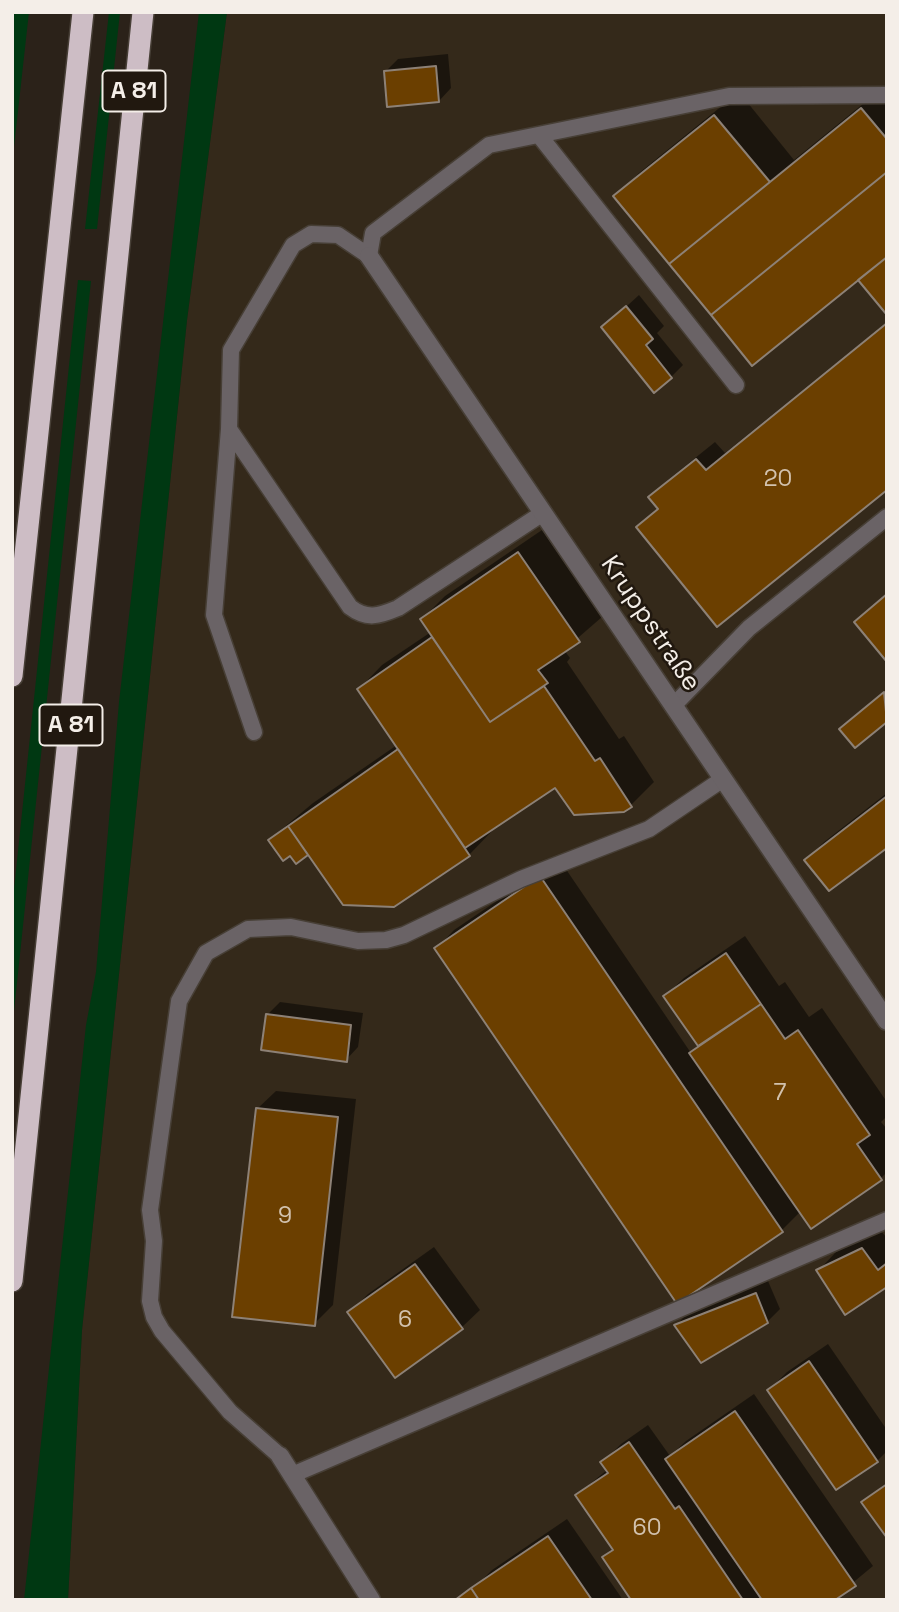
<!DOCTYPE html>
<html>
<head>
<meta charset="utf-8">
<style>
	body { margin:0 }
	#map { position:relative; width:899px; height:1612px; overflow:hidden; background:#2b2219; font-family:"Space Grotesk",sans-serif }
	canvas { display:block }
	.frame { position:absolute; inset:0; border:14px solid #f4eee8; pointer-events:none }
</style>
</head>
<body>
<div id="map">
<canvas width="899" height="1612"></canvas>
<div class="frame"></div>
</div>
<script>
const ctx = document.querySelector('canvas').getContext('2d');
ctx.lineJoin = 'round';
function paint(path, color) { ctx.fillStyle = color; ctx.fill(path, 'evenodd'); }
function stroke(path, color, width, dash) { ctx.strokeStyle = color; ctx.lineWidth = width; ctx.lineCap = dash ? 'butt' : 'round'; ctx.setLineDash(dash || []); ctx.stroke(path); }
function drawText(font, color, halo, rows, align = 'center') {
  ctx.font = font + ' "Space Grotesk",sans-serif'; ctx.lineWidth = 5; ctx.setLineDash([]); ctx.textBaseline = 'middle'; ctx.strokeStyle = halo; ctx.fillStyle = color; for (const [text, x, y, turn = 0] of rows) {
    ctx.save(); ctx.translate(x, y); ctx.rotate((+turn || 0) * Math.PI / 180); ctx.textAlign = isNaN(turn) ? turn : align; if (halo) ctx.strokeText(text, 0, 0); ctx.fillText(text, 0, 0); ctx.restore();
  }
}
const industrial = new Path2D(`
	M227,12H887V1600H68L82,1330L187,320Z`);
const green = new Path2D(`
	M12,12H29L12,165Z
	M109,12H120L97,229H85Z
	M199,12H227L187,320L82,1330L68,1600H24L86,1025L96,972L119,702Z
	M78,280L91,281L12,1030V908Z`);
const shadow = new Path2D(`
	M448,54L451,88L439,101L386,71L398,59Z
	M885,86L887,312L859,278L616,197L639,173L739,92L794,160Z
	M639,295L664,326L657,333L683,365L671,377L604,327Z
	M887,322V487L638,527L659,507L651,497L669,479L715,442L725,453Z
	M542,530L602,617L564,650L570,658L567,662L619,739L624,736L654,782L631,805L556,785L490,829L492,831L469,855L309,853L296,862L276,834L313,803L397,745L359,689L382,665L431,632L422,619L445,596Z
	M887,690V720L842,729L854,717Z
	M887,793V845L806,860L824,842Z
	M559,859L691,1053L699,1045L665,996L684,978L745,936L779,986L785,982L809,1017L822,1008L887,1102V1116L881,1122L887,1129V1172L881,1178L801,1211L781,1231L436,949L454,930Z
	M280,1002L363,1013L358,1047L346,1060L267,1015Z
	M276,1091L356,1099L333,1305L314,1324L257,1109Z
	M881,1231L887,1238V1285L818,1271L836,1252Z
	M434,1247L480,1310L461,1328L350,1312L368,1294Z
	M768,1281L780,1309L767,1322L676,1325L688,1313Z
	M828,1344L887,1430V1451L877,1461L769,1390L787,1372Z
	M754,1394L873,1566L832,1600H633L604,1557L613,1548L577,1495L608,1469L603,1462L621,1444L648,1425L670,1456L686,1441Z
	M887,1482V1535L864,1502Z
	M567,1519L623,1600H455L464,1593L466,1596L492,1570Z`);
const building = new Path2D(`
	M436,66L439,102L387,107L384,71Z
	M861,108L887,139V172L711,315L669,264Z
	M714,115L770,182L669,264L613,196Z
	M887,172V257L752,366L711,315Z
	M887,257V315L858,280Z
	M626,306L653,339L646,345L672,378L654,393L601,327Z
	M887,323V490L717,627L636,527L658,509L648,497L696,459L706,470Z
	M518,552L580,642L538,670L548,683L490,722L420,619Z
	M887,594V662L854,622Z
	M432,637L490,722L544,686L595,761L600,758L632,807L624,812L574,815L555,788L465,848L357,689Z
	M884,692L887,722L855,748L839,729Z
	M398,749L470,856L394,907L343,905L288,826Z
	M887,796V848L829,891L804,860Z
	M288,826L308,855L296,864L290,856L283,861L268,840Z
	M540,876L783,1232L677,1304L434,948Z
	M726,953L761,1004L698,1046L663,996Z
	M761,1004L785,1039L798,1030L870,1135L857,1144L882,1180L811,1229L689,1053Z
	M266,1014L351,1025L347,1062L261,1050Z
	M256,1108L338,1117L315,1326L232,1317Z
	M862,1248L878,1270L887,1263V1287L845,1315L816,1270Z
	M415,1264L463,1329L395,1378L347,1312Z
	M756,1293L768,1323L701,1363L674,1325Z
	M809,1361L878,1462L836,1490L767,1390Z
	M735,1411L856,1586L835,1600H762L665,1459Z
	M629,1442L675,1509L679,1506L743,1600H631L602,1557L613,1550L575,1495L608,1473L600,1462Z
	M887,1484V1538L861,1502Z
	M548,1536L592,1600H479L471,1588Z
	M471,1588L479,1600H455Z`);
const service = new Path2D(`
	M539,135L736,385
	M229,429L350,607C367,620 379,616 398,608L543,513
	M673,706L749,628L887,517
	M254,732L214,615L229,429L231,350L293,245L311,234L338,235L369,256L373,233L489,145L729,96L887,95
	M280,1456L230,1412L162,1331L154,1317L150,1301L154,1241L150,1210L179,1001L206,953L248,929L291,927L358,941L386,940L404,935L521,879L649,829L723,779
	M292,1475L887,1220`);
const minor = new Path2D(`
	M369,256L887,1021
	M280,1456L371,1600`);
const motorway = new Path2D(`
	M12,676L83,12
	M12,1281L143,12`);
const numberNames = [
	["20",778,480],
	["7",780,1094],
	["9",285,1217],
	["6",405,1321],
	["60",647,1529]
];
const shields = [
	[134,91,63],
	[71,725,63]
];
const shieldNames = [
	["A 81",134,91],
	["A 81",71,725]
];
const streetNames = [
	["Kruppstraße",650,624,56]
];
paint(industrial, '#34291a');
paint(green, '#003812');
paint(shadow, '#0007');
paint(building, '#6b3f00');
stroke(building, '#8d8176', 2);
stroke(service, '#473f36', 19);
stroke(minor, '#473f36', 21);
stroke(motorway, '#473f36', 24);
stroke(service, '#6a6366', 16);
stroke(minor, '#6a6366', 18);
stroke(motorway, '#cdbdc5', 21);
drawText('23px', '#d2c2ae', null, numberNames);
for (const [x, y, w] of shields) { const box = new Path2D(); box.roundRect(x - w / 2, y - 20.5, w, 41, 5); ctx.fillStyle = '#21180f'; ctx.fill(box); stroke(box, '#f4eee8', 2); }
drawText('bold 24px', '#f4eee8', null, shieldNames);
drawText('26px', '#f4eee8', '#21180f', streetNames);
</script>
</body>
</html>
